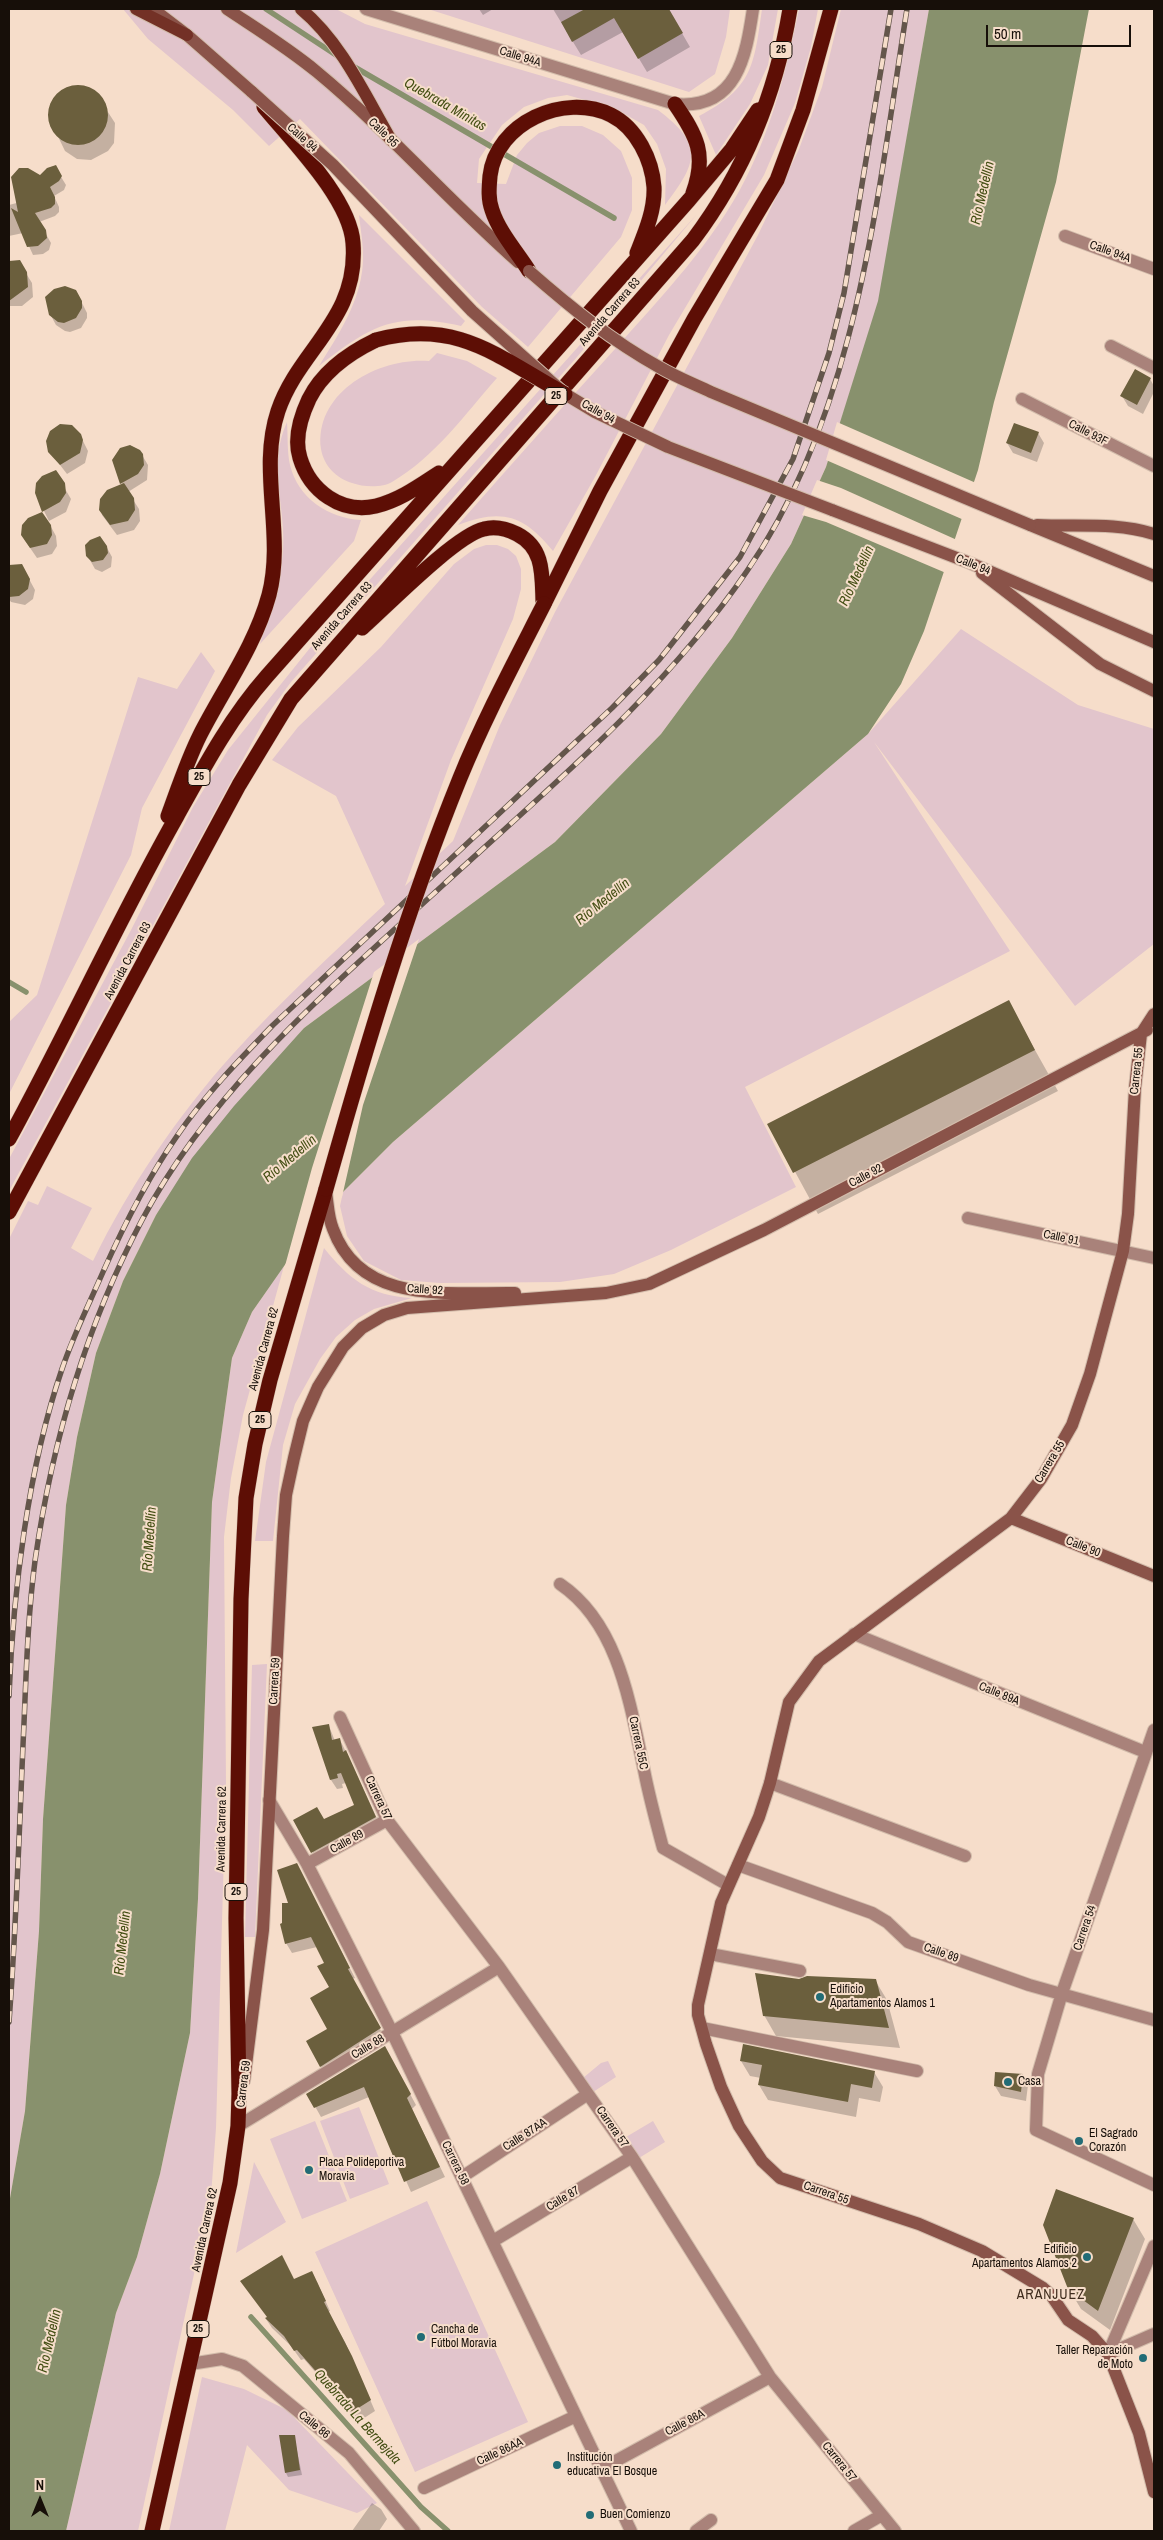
<!DOCTYPE html>
<html>
<head>
<meta charset="utf-8">
<style>
	body { margin:0 }
	#map { position:relative; width:1163px; height:2540px; overflow:hidden; background:#f6ddca; font-family:"Archivo Narrow",sans-serif }
	canvas { display:block }
	.frame { position:absolute; inset:0; border:10px solid #170f09; pointer-events:none }
	.north { position:absolute; left:15px; top:2475px; width:50px; height:50px; -webkit-text-stroke:4px #f6ddca; paint-order:stroke; rotate:0deg; font-size:14px; font-weight:700; line-height:20px; text-align:center; color:#170f09 }
	.north::after { content:''; display:block; margin:auto; width:18px; height:22px; background:#170f09; clip-path:polygon(50% 0,100% 100%,50% 72%,0 100%) }
	.scale { position:absolute; left:986px; top:25px; width:145px; height:22px; box-sizing:border-box; border:2px solid #170f09; border-top:0; padding-left:6px; font-size:15px; line-height:18px; white-space:nowrap; color:#170f09; -webkit-text-stroke:4px #f6ddca; paint-order:stroke }
</style>
</head>
<body>
<div id="map">
<canvas width="1163" height="2540"></canvas>
<div class="frame"></div>
<div class="north">N</div>
<div class="scale">50 m</div>
</div>
<script>
const ctx = document.querySelector('canvas').getContext('2d');
ctx.lineJoin = 'round';
function paint(path, color) { ctx.fillStyle = color; ctx.fill(path, 'evenodd'); }
function stroke(path, color, width, dash) { ctx.strokeStyle = color; ctx.lineWidth = width; ctx.lineCap = dash ? 'butt' : 'round'; ctx.setLineDash(dash || []); ctx.stroke(path); }
function drawText(font, color, halo, rows, align = 'center') {
  ctx.font = font + ' "Archivo Narrow",sans-serif'; ctx.lineWidth = 4; ctx.setLineDash([]); ctx.textBaseline = 'middle'; ctx.strokeStyle = halo; ctx.fillStyle = color; for (const [text, x, y, turn = 0] of rows) {
    ctx.save(); ctx.translate(x, y); ctx.rotate((+turn || 0) * Math.PI / 180); ctx.textAlign = isNaN(turn) ? turn : align; if (halo) ctx.strokeText(text, 0, 0); ctx.fillText(text, 0, 0); ctx.restore();
  }
}
const green = new Path2D(`
	M123,9H336L365,24L658,110C704,145 698,162 665,205L666,169L657,144L644,125L614,108L567,95L548,98L524,107L502,125L479,159L477,183L506,184L517,155L527,143L539,133L560,126H582L603,135L621,151L632,178V210L621,237L528,347L482,307L300,119L269,146L233,110L148,39Z
	M428,9H730L726,37L715,74L689,92Z
	M762,9H778L768,65L750,104L716,155L699,116C753,88 754,65 762,9Z
	M799,9H818L811,47L795,103L764,175L669,335L595,477L553,551C524,515 502,508 458,525C510,466 562,407 615,349C662,296 714,242 746,178C773,125 787,66 799,9Z
	M841,9H929L879,301L826,467L791,544L732,638L661,734L555,842L304,1028L156,1215L123,1281L96,1353L77,1437L66,1505L43,1819L39,1931L25,2111L9,2204V1239L28,1201L38,1205L47,1186L92,1208L71,1248L93,1261C129,1187 178,1115 233,1054C281,1001 333,953 385,904L336,796L272,760L298,727L381,647L454,564L474,549L486,545H497L508,549L516,556L521,569V589L513,619L451,760L405,886L453,841L500,725L555,612L758,235L799,149L822,87Z
	M697,214L577,357L291,682L267,715L9,1191V1159L131,930L193,807L228,750L322,633Z
	M359,215L465,321L461,326C395,311 370,326 319,366C337,337 357,307 362,272C365,253 361,233 359,215Z
	M437,353L467,361L497,378C465,414 435,457 392,482C382,488 363,487 352,483C336,478 324,466 321,449C314,392 379,357 429,361Z
	M287,422C288,436 287,452 290,465C298,498 328,518 361,520L354,541L260,644C269,613 281,583 283,551C286,505 267,466 287,422Z
	M961,629L1078,705L1154,729V944L1075,1006L874,742L1010,951L745,1087L796,1187L671,1250L614,1274L560,1282L440,1283L401,1280L364,1261L347,1236L340,1206L343,1192L393,1142L868,734Z
	M201,652L215,671L142,808L131,855L9,1094V1022L37,995L138,677L177,689Z
	M324,1248C349,1279 370,1296 412,1298L374,1309L355,1320L336,1337L320,1359L295,1404L283,1445L273,1541H255L266,1462Z
	M284,1266L243,1415L231,1478L224,1537L226,1784L216,2128L211,2196L138,2531H66L116,2313L137,2257L160,2174L190,2033L198,1899L212,1502L232,1358L252,1312Z
	M267,1664L255,1937H245L252,1665Z
	M608,2061L616,2077L593,2092L583,2078L601,2063Z
	M359,2107L389,2184L350,2199L320,2121Z
	M315,2121L347,2201L302,2219L270,2139Z
	M653,2121L665,2142L639,2158L626,2137Z
	M254,2162L286,2222L236,2253Z
	M427,2201L528,2422L415,2472L315,2252Z
	M202,2377L244,2389L287,2410L377,2503L357,2513L289,2490L247,2445L225,2531H169Z`);
const water = new Path2D(`
	M929,9H1089L1056,182L994,402L978,470L924,631L901,684L868,734L393,1142L331,1204L289,1259L252,1312L232,1358L212,1502L198,1899L190,2033L160,2174L137,2257L116,2313L66,2531H9V2204L25,2111L39,1931L43,1819L66,1505L77,1437L96,1353L123,1281L156,1215L192,1158L234,1106L304,1028L555,842L661,734L732,638L791,544L826,467L878,301Z`);
const pier = new Path2D(`
	M837,422L976,483L964,520L826,460Z
	M817,480L841,488L957,540L946,573L826,522L802,515Z
	M419,939L363,1105L342,1197L283,1273L312,1168L374,972Z`);
const shadow = new Path2D(`
	M479,9H493L483,15Z
	M553,9H668L690,47L647,72L623,32L581,55Z
	M77,86L95,92L115,123L114,143L108,151L91,160L77,159L65,151L49,118L53,100L59,93Z
	M55,167L66,185L64,190L54,196L59,207V212L55,216L39,222L51,243L49,250L43,254L33,255L23,233L9,236V205L24,201L40,177Z
	M19,262L32,283L33,297L22,306H10L9,264Z
	M76,291L87,313V318L81,328L70,332L65,331L56,325L50,314Z
	M1150,379L1154,386V392L1143,414L1128,406L1122,396Z
	M1038,433L1044,443L1037,462L1013,453L1007,443Z
	M83,441L88,451L85,463L67,474L50,452Z
	M125,447L142,455L148,465L147,480L128,492L139,509L140,521L134,530L117,535L102,515L100,505L122,485L114,464L115,456Z
	M55,472L71,499L66,512L49,521L44,511Z
	M50,525L56,536L57,546L52,554L37,558L24,539Z
	M106,546L112,557L111,567L102,572L95,569L86,553Z
	M11,566H22L35,590L33,599L25,605L11,602L9,599V568Z
	M1008,1002L1058,1091L818,1214L769,1124Z
	M329,1726L335,1741L340,1740L345,1750L381,1827L318,1862L295,1821L323,1820L355,1806L346,1783L342,1784L343,1788L337,1789L331,1780Z
	M302,1875L355,1978L352,1979L385,2038L326,2076L308,2041L329,2030L331,1988L326,1964L317,1947L292,1953L286,1943L290,1904Z
	M799,1980H875L887,2000L900,2048L776,2036L764,2015Z
	M390,2057L416,2105L412,2109L445,2177L411,2192L369,2097L321,2117L308,2094Z
	M741,2061L874,2072L883,2087L880,2102L859,2098L856,2117L768,2100L759,2085L761,2078L750,2076Z
	M1023,2075L1028,2085L1026,2101L1001,2096L995,2086Z
	M1133,2219L1145,2239L1110,2330L1081,2309L1069,2289Z
	M317,2282L330,2311L328,2312L345,2342L375,2411L358,2422L304,2359L301,2360L291,2346L272,2328L266,2319Z
	M294,2436L302,2475L288,2477L286,2473Z
	M372,2503L381,2509L387,2519L379,2531H352Z`);
const stream = new Path2D(`
	M266,9L339,57
	M351,65L614,218
	M9,982L26,992
	M251,2317L421,2507L448,2531`);
const building = new Path2D(`
	M585,9H669L683,33L638,59L614,18L572,42L561,22Z
	M48 115a30 30 0 1 1 60 0a30 30 0 1 1-60 0Z
	M56,165L62,176L59,181L50,187L55,197V204L51,208L35,213L46,230L47,238L38,246L27,247L11,208L18,212L11,177L19,168H28L40,175L47,168Z
	M20,260L27,272L28,287L9,301V261Z
	M65,286L76,290L82,301V308L76,318L64,323L58,322L49,315L45,297L54,289Z
	M1135,369L1151,378L1137,405L1120,396Z
	M1014,423L1039,432L1031,453L1006,443Z
	M60,424L72,425L81,434L83,440L80,453L60,465L48,452L46,441L50,431Z
	M130,445L140,450L143,454L144,465L138,474L120,484L112,460L120,448Z
	M56,470L65,483L66,493L60,502L42,512L35,493L36,483L42,476Z
	M124,483L134,498L135,510L128,521L110,525L99,510L100,499L107,490Z
	M42,512L51,525L52,535L47,544L30,548L21,535L22,525L28,518Z
	M100,536L107,546L108,553L103,560L92,562L86,556L85,545L90,540Z
	M22,564L30,579L28,589L19,596L9,597V565Z
	M1009,1000L1035,1050L793,1173L767,1124Z
	M329,1724L332,1740L340,1738L343,1752L346,1750L376,1817L311,1853L293,1820L317,1807L324,1819L354,1805L341,1773L337,1774L338,1778L330,1780L312,1727Z
	M297,1863L350,1968L348,1969L381,2028L320,2067L306,2041L327,2029L310,1998L329,1987L317,1966L324,1963L311,1937L285,1944L280,1924L282,1923V1903H288L277,1870Z
	M755,1973L799,1979L807,1976L876,1979L889,2028L763,2016Z
	M743,2044L875,2071L872,2088L851,2084L848,2102L758,2085L762,2065L740,2061Z
	M385,2046L411,2094L407,2098L440,2167L404,2182L364,2087L314,2108L306,2094Z
	M995,2072L1023,2074L1021,2092L994,2086Z
	M1056,2189L1134,2218L1098,2311L1068,2289L1043,2225Z
	M282,2255L294,2279L312,2271L326,2301L324,2302L352,2356L371,2400L352,2412L297,2350L294,2351L284,2336L265,2318L267,2317L240,2281Z
	M279,2435H295L300,2470L285,2473Z`);
const street = new Path2D(`
	M366,9L675,104C737,110 746,56 753,9
	M1065,236L1154,269
	M1111,346L1154,368
	M1022,399L1154,466
	M968,1218L1154,1258
	M560,1584C619,1624 630,1704 644,1770C649,1796 656,1822 663,1848L728,1885
	M854,1634L1145,1752
	M340,1717L387,1820L499,1967L632,2157L770,2377L895,2531
	M1154,1730L1062,1993L1038,2074L1036,2130L1154,2185
	M770,1783L965,1856
	M269,1800L307,1864L392,2032L631,2531
	M307,1864L387,1820
	M738,1865L872,1913L887,1922L908,1942L1029,1985L1154,2020
	M710,1954L800,1971
	M702,2028L917,2071
	M238,2126L499,1967
	M462,2177L588,2094
	M493,2241L632,2157
	M1108,2354L1154,2246
	M1108,2354L1154,2334
	M190,2364L222,2359L243,2366L349,2453L414,2531
	M601,2469L770,2377
	M424,2488L576,2416
	M696,2531L711,2520
	M854,2531L882,2515`);
const secondary = new Path2D(`
	M153,9L187,35L252,92
	M227,9C257,29 288,48 317,72C387,130 449,201 518,262
	M832,510L970,563L1154,642
	M1030,525L1154,576
	M1037,525C1078,527 1115,522 1154,534
	M982,573L1100,664L1154,691
	M1154,1014L1141,1034L1135,1088L1128,1214L1123,1251L1090,1374L1072,1425L1041,1479L1011,1518L819,1661L789,1702L770,1783L759,1817L721,1903L698,2005V2015L706,2044L721,2087L739,2126L762,2161L780,2178L919,2224L982,2251L1043,2288L1051,2295L1068,2320L1092,2336L1108,2354L1139,2433L1154,2492
	M326,1192C328,1204 328,1217 333,1229C361,1306 450,1292 515,1293
	M1011,1518L1154,1576
	M244,2081L263,1930L283,1536L286,1495L294,1458L303,1421L318,1387L343,1347L362,1328L384,1315L407,1308L606,1293L649,1284L764,1230L1147,1030`);
const primary = new Path2D(`
	M136,9L187,35
	M301,9C341,42 365,95 391,140`);
const highway = new Path2D(`
	M675,104C697,136 707,155 693,193
	M529,271C517,252 499,232 492,210C488,199 489,188 490,176C496,123 564,92 611,115C637,128 652,160 654,187C655,210 645,233 637,253
	M376,340C349,353 323,371 309,399C301,416 294,439 300,458C310,491 341,514 376,506C400,500 419,486 439,473
	M544,604L600,491L694,319L777,180L803,110L831,9
	M362,628C387,606 456,535 484,529C495,526 507,529 517,534C544,548 542,574 543,601
	M168,816C178,789 187,761 200,735C224,688 255,646 269,595C285,534 258,471 278,411C299,349 359,319 353,243C350,199 292,141 264,107
	M9,1139C67,1033 117,922 177,816C204,767 230,718 267,676L689,200L732,149L758,110
	M9,1212L239,785L291,699L693,240C745,171 776,94 790,9
	M152,2531L230,2183L238,2126L239,2094L236,1918L241,1599L246,1498L255,1444L270,1380L326,1189`);
const rail = new Path2D(`
	M9,1696C13,1592 28,1468 62,1369C73,1336 89,1304 103,1272C124,1225 147,1179 177,1136C204,1096 239,1060 273,1025L612,708L659,660L740,557L793,459L829,353L844,293L891,9
	M9,2022C16,1930 19,1838 23,1745C26,1684 27,1622 35,1561C52,1442 86,1326 142,1220C213,1086 332,987 442,886C550,787 664,693 747,571C858,410 877,197 907,9`);
const secondaryBridge = new Path2D(`
	M252,92L333,165L472,311L565,394L595,412L668,447L832,510
	M529,271C570,307 612,341 659,367C676,377 694,384 711,392L1030,525`);
const highwayBridge = new Path2D(`
	M376,340C457,318 498,357 565,394
	M326,1189C365,1051 406,911 460,778C484,719 515,661 544,604`);
const markers = [
	[820,1997,5,"#226c76"],
	[1008,2082,5,"#226c76"],
	[1079,2141,5,"#226c76"],
	[309,2170,5,"#226c76"],
	[1087,2257,5,"#226c76"],
	[421,2337,5,"#226c76"],
	[1143,2358,5,"#226c76"],
	[557,2465,5,"#226c76"],
	[590,2515,5,"#226c76"]
];
const shields = [
	[781,50,22],
	[556,396,22],
	[199,777,22],
	[260,1420,22],
	[236,1892,22],
	[198,2329,22]
];
const shieldNames = [
	["25",781,50],
	["25",556,396],
	["25",199,777],
	["25",260,1420],
	["25",236,1892],
	["25",198,2329]
];
const streetNames = [
	["Calle 94A",520,57,17],
	["Calle 95",383,133,44],
	["Calle 94",302,138,42],
	["Calle 94A",1110,252,20],
	["Avenida Carrera 63",610,312,-49],
	["Calle 94",598,412,29],
	["Calle 93F",1088,433,27],
	["Calle 94",973,565,22],
	["Avenida Carrera 63",342,616,-49],
	["Avenida Carrera 63",128,961,-62],
	["Carrera 55",1137,1071,-84],
	["Calle 92",866,1176,-28],
	["Calle 91",1061,1238,12],
	["Calle 92",425,1290,4],
	["Avenida Carrera 62",264,1349,-75],
	["Carrera 55",1050,1462,-59],
	["Calle 90",1083,1547,22],
	["Carrera 59",275,1681,-87],
	["Calle 89A",999,1694,22],
	["Carrera 55C",638,1743,78],
	["Carrera 57",378,1798,65],
	["Avenida Carrera 62",222,1829,-89],
	["Calle 89",347,1842,-29],
	["Carrera 54",1085,1928,-71],
	["Calle 89",941,1953,19],
	["Calle 88",368,2047,-31],
	["Carrera 59",244,2084,-83],
	["Carrera 57",612,2127,55],
	["Calle 87AA",525,2135,-33],
	["Carrera 58",455,2163,64],
	["Carrera 55",826,2193,19],
	["Calle 87",563,2199,-31],
	["Avenida Carrera 62",205,2230,-78],
	["Calle 86A",685,2423,-28],
	["Calle 86",314,2425,39],
	["Calle 86AA",500,2452,-25],
	["Carrera 57",839,2462,51]
];
const poiNames = [
	["Edificio",830,1990],
	["Apartamentos Alamos 1",830,2004],
	["Casa",1018,2082],
	["El Sagrado",1089,2134],
	["Corazón",1089,2148],
	["Placa Polideportiva",319,2163],
	["Moravia",319,2177],
	["Edificio",1077,2250,"right"],
	["Apartamentos Alamos 2",1077,2264,"right"],
	["Cancha de",431,2330],
	["Fútbol Moravia",431,2344],
	["Taller Reparación",1133,2351,"right"],
	["de Moto",1133,2365,"right"],
	["Institución",567,2458],
	["educativa El Bosque",567,2472],
	["Buen Comienzo",600,2515]
];
const waterNames = [
	["Quebrada Minitas",445,105,30],
	["Río Medellín",983,193,-77],
	["Río Medellín",857,576,-65],
	["Río Medellín",603,902,-39],
	["Río Medellín",290,1159,-40],
	["Río Medellín",150,1539,-86],
	["Río Medellín",123,1943,-84],
	["Río Medellín",50,2341,-77],
	["Quebrada La Bermejala",357,2417,48]
];
const neighbourhoodNames = [
	["ARANJUEZ",1051,2295]
];
paint(green, '#e2c5cc');
paint(water, '#88916d');
paint(pier, '#f6ddca');
paint(shadow, '#0003');
stroke(stream, '#88916d', 5.5);
paint(building, '#6b5f3d');
stroke(street, '#d2bcab', 14);
stroke(secondary, '#d2bcab', 14);
stroke(primary, '#d2bcab', 14);
stroke(highway, '#d2bcab', 16);
stroke(street, '#a9827a', 12);
stroke(secondary, '#8a5349', 12);
stroke(primary, '#733126', 12);
stroke(highway, '#5d0e05', 15);
stroke(rail, '#64564b', 5.5);
stroke(rail, '#f6ddca', 4, [11]);
stroke(secondaryBridge, '#d2bcab', 14, []);
stroke(highwayBridge, '#d2bcab', 16, []);
stroke(secondaryBridge, '#8a5349', 12);
stroke(highwayBridge, '#5d0e05', 15);
for (const [x, y, r, color] of markers) { const dot = new Path2D(); dot.arc(x, y, r, 0, 2 * Math.PI); ctx.fillStyle = color; ctx.fill(dot); stroke(dot, '#f6ddca', 2); }
for (const [x, y, w] of shields) { const box = new Path2D(); box.roundRect(x - w / 2, y - 8.5, w, 17, 4); ctx.fillStyle = '#f6ddca'; ctx.fill(box); stroke(box, '#170f09', 1); }
drawText('bold 11px', '#170f09', null, shieldNames);
drawText('12px', '#170f09', '#f6ddca', streetNames);
drawText('12px', '#170f09', '#f6ddca', poiNames, 'left');
drawText('italic 14px', '#434e13', '#f6ddca', waterNames);
ctx.letterSpacing = '1px';
drawText('14px', '#402d1e', '#f6ddca', neighbourhoodNames);
ctx.letterSpacing = '0px';
</script>
</body>
</html>
